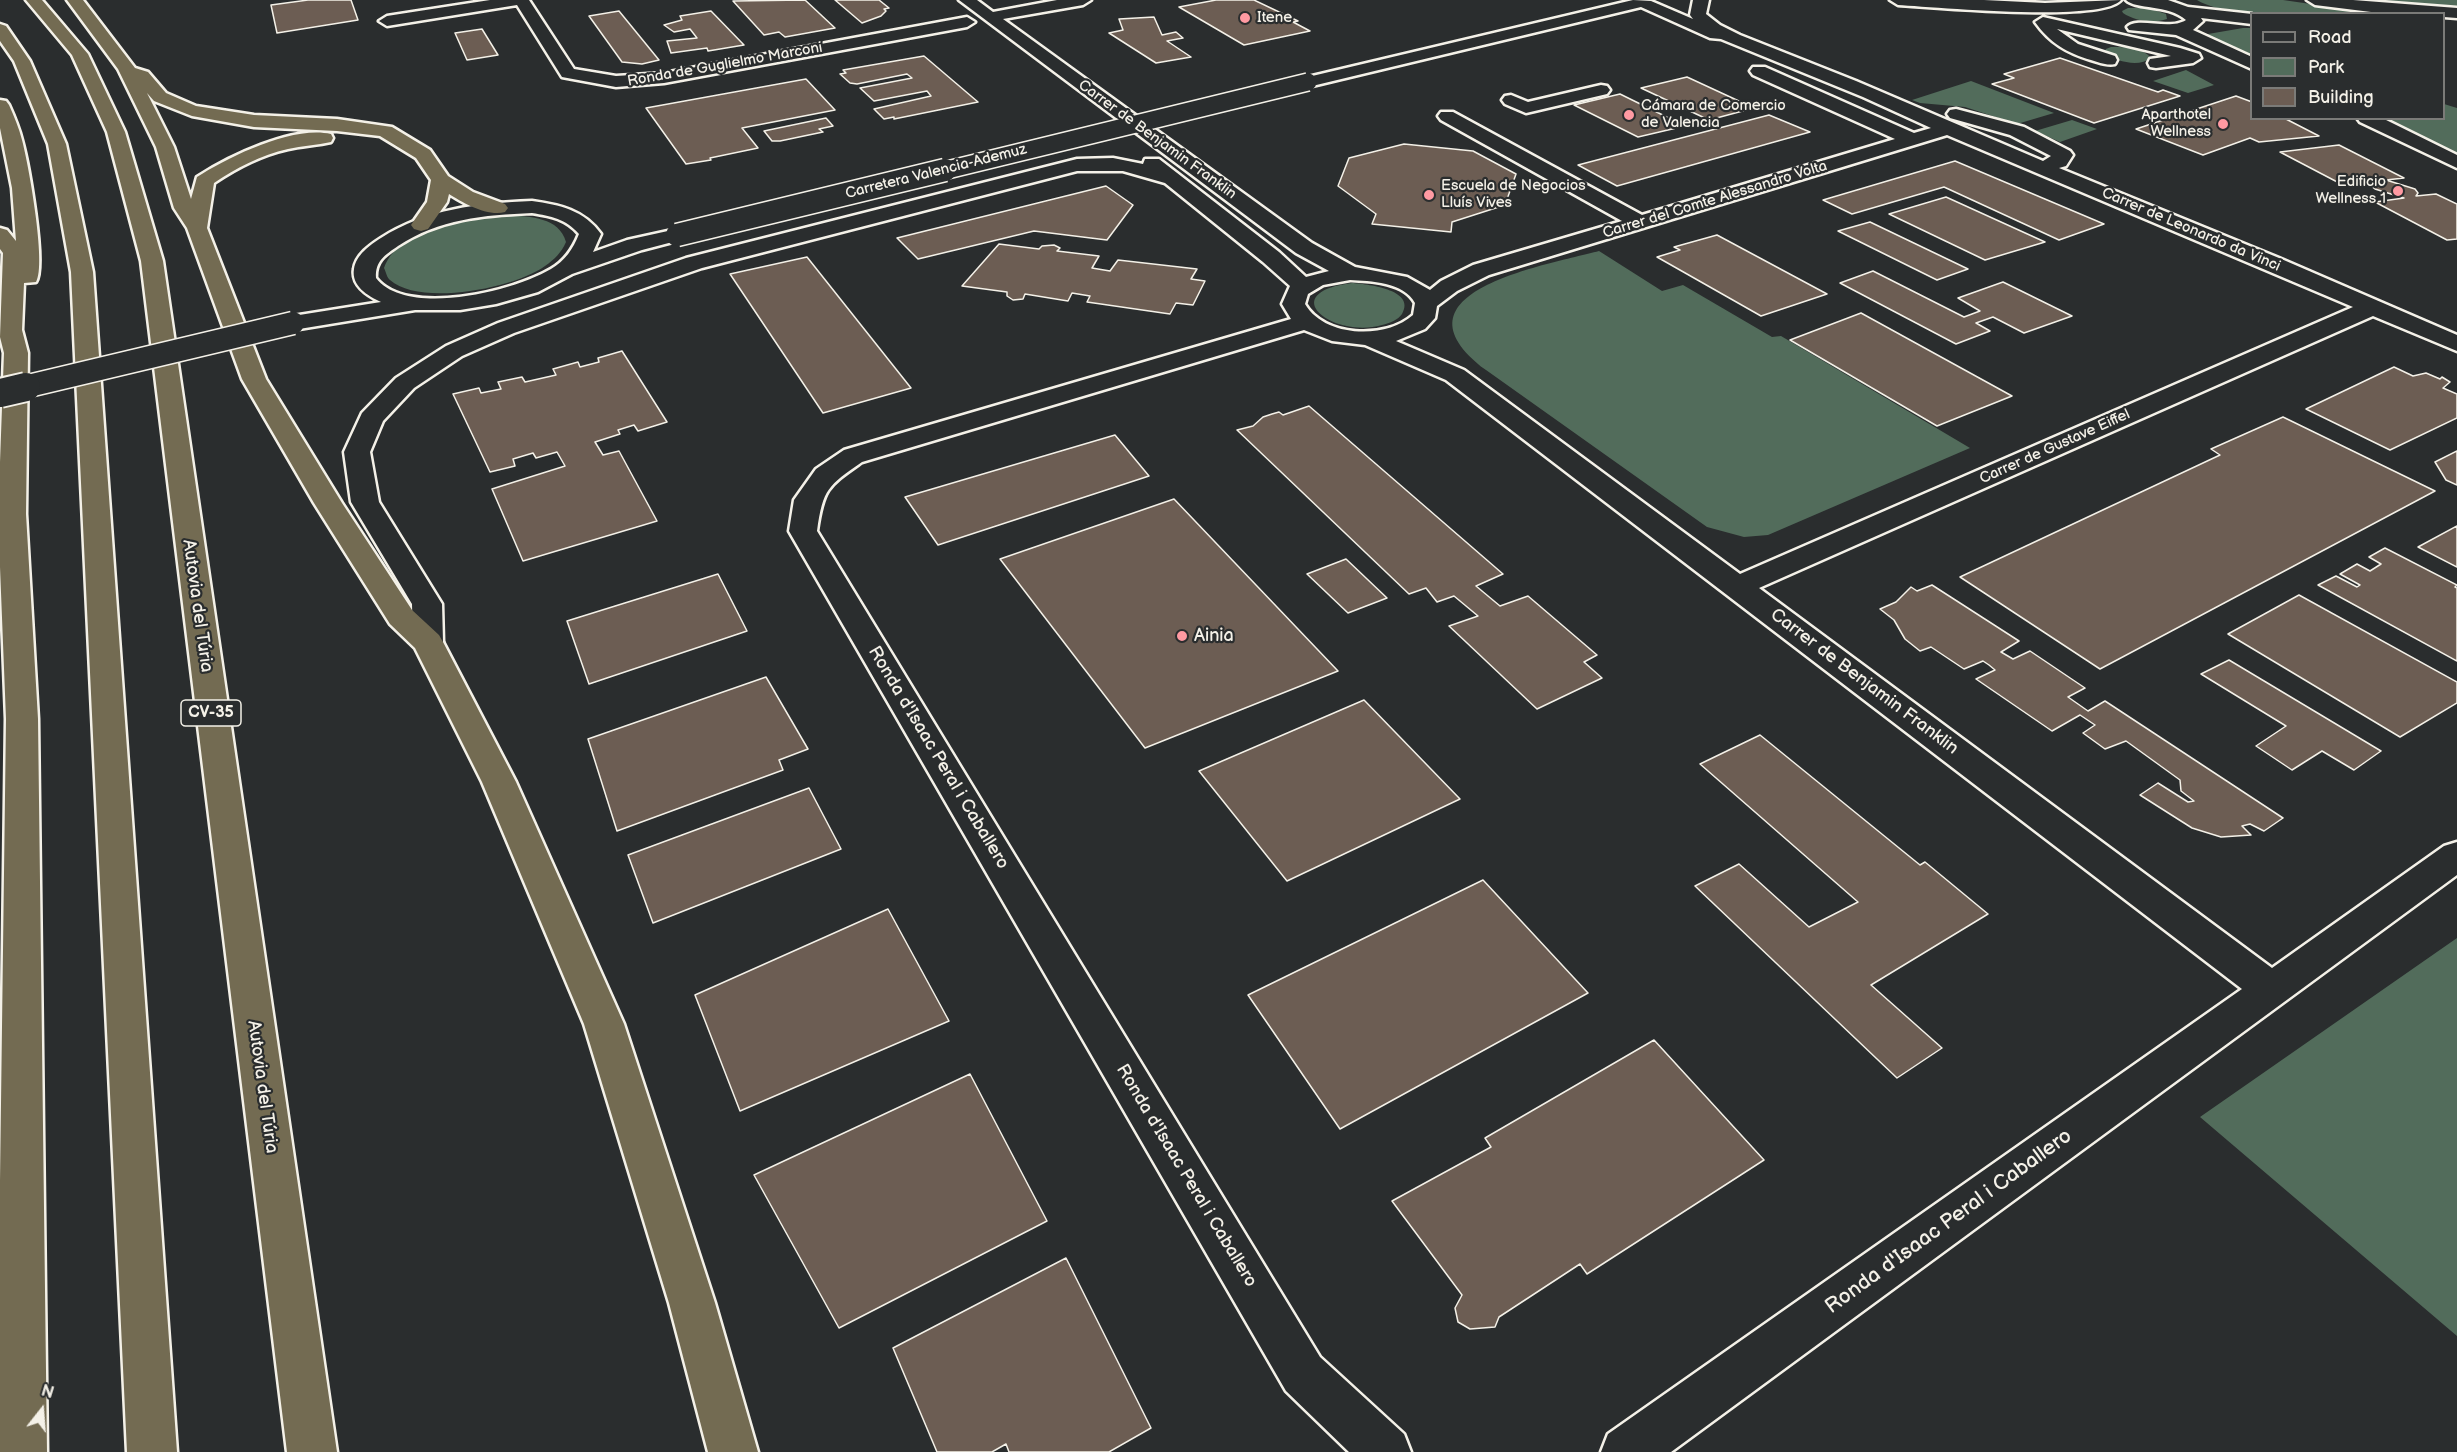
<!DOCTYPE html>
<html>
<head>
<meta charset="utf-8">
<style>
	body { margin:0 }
	#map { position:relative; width:2457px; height:1452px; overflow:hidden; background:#2a2d2e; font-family:"Balsamiq Sans",sans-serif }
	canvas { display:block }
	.legend { position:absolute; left:2250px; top:12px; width:195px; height:108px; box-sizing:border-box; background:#2a2d2e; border:2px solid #7b7b78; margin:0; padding:8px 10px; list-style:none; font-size:18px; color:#f4f1e8 }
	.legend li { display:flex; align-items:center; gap:12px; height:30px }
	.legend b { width:30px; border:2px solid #7b7b78 }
	.north { position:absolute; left:12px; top:1380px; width:60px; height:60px; -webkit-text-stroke:4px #2a2d2e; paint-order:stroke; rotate:17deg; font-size:16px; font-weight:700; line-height:24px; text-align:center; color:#f4f1e8 }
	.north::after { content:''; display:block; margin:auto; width:21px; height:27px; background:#f4f1e8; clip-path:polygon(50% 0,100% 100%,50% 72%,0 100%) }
</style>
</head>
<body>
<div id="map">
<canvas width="2457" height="1452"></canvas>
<ul class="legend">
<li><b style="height:8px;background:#2a2d2e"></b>Road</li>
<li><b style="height:16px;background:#526c5b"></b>Park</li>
<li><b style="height:16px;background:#6c5d53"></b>Building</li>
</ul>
<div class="north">N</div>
</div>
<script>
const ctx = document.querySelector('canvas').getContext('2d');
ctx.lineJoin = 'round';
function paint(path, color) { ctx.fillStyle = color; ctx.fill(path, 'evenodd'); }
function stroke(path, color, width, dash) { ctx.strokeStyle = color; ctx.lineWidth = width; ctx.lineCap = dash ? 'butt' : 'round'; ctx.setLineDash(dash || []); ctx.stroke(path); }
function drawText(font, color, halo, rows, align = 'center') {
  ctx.font = font + ' "Balsamiq Sans",sans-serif'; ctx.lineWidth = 4.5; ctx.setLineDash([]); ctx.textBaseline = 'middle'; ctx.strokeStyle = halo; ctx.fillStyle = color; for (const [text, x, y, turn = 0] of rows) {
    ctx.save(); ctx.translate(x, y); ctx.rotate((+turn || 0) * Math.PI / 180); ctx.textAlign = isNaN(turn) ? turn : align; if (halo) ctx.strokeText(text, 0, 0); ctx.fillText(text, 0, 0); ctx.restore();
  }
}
const green = new Path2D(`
	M2197,0H2283L2373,13C2327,13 2233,22 2197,0Z
	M2358,0H2457V6Z
	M2128,8H2148L2166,14L2167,19C2153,24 2135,21 2123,13L2122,11Z
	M2243,28H2251V59L2206,38L2208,34Z
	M2111,47C2125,47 2142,47 2151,58C2138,68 2116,61 2104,53L2106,49Z
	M2186,70L2214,85L2188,93L2153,81Z
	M1971,81L2054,113L2017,124L1965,107L1920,103L1912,100Z
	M2444,104L2457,108V154L2380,119L2444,118Z
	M2072,120L2097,129L2060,142L2035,131Z
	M508,215C531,217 559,217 566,242C561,253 555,259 545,266C515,288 420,307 390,280C387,278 386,272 384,268C401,224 467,218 508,215Z
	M1599,251L1662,291L1683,285L1772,337L1781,336L1970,448L1768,535L1744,537L1707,527L1486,370C1383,292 1547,265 1599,251Z
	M1352,283C1365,284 1417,289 1402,314C1398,320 1390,323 1382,325C1333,339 1274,293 1352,283Z
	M2457,938V1336L2200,1117Z`);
const building = new Path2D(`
	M308,0H351L358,20L277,33L271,5Z
	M805,0L835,28L785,37L779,32L764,35L733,1Z
	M835,0H879L889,8L884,9L886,11L881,16L862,23Z
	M1216,0H1254L1298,21L1293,22L1310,31L1244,45L1179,7Z
	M619,11L659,60L642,64L622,62L589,16Z
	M711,11L744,45L708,51L707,48L671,53L667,41L697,38L690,29L674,32L664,25L682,20L680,16Z
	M1154,17L1162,35L1176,32L1183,38L1167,41L1191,57L1156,63L1109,33L1123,30L1119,19Z
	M482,29L498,55L467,60L455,33Z
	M924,56L978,102L894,119V117L884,119L874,109L931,96L927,91L874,101L860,88L912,78L907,74L857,84L850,83L840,74L846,73L843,70Z
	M2060,58L2158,92L2163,90L2180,96L2094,123L1992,84L2014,78L2004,74Z
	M1687,77L1754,108L1709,120L1641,88Z
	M806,79L835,110L742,128L758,148L710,158L711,160L686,164L646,108Z
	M1620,94L1685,126L1638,137L1574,105Z
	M2236,96L2252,102V118H2284L2319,136L2259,142L2250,138L2203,155L2136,129Z
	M1769,115L1810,132L1617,186L1578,165Z
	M826,118L833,126L819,129L823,132L780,141H772L764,131Z
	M1404,144L1473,151L1516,174L1505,205L1452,222L1451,232L1372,224L1376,214L1338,186L1349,158Z
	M2339,145L2404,178L2386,180L2415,189L2418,193L2416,196L2436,194L2457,204V239L2447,240L2375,202L2404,198L2375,189L2371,186L2375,183L2343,185L2280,152Z
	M1955,161L2104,224L2059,240L1944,187L1852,214L1823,200Z
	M1106,186L1133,205L1107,240L1034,231L918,259L897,238Z
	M1946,197L2045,242L1985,260L1889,214Z
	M1870,222L1968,269L1937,280L1838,231Z
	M1717,235L1827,294L1761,316L1657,257L1680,250L1674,247Z
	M999,244L1039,249L1042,246L1054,245L1060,248L1057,251L1099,256L1092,268L1110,271L1118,260L1197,269L1191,279L1205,281L1193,305L1176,303L1170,314L1087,302L1090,296L1072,293L1068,301L1025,294L1023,299L1013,300L1007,296V292L962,286Z
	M807,257L911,388L823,413L730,274Z
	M1873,271L1964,317L1980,311L1958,298L2003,282L2072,316L2024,333L1993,317L1976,323L1990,331L1956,344L1840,283Z
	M1861,313L2012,396L1937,426L1790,340Z
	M622,351L667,422L638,431L634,425L618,430L620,434L595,442L603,455L619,451L657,521L523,561L492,489L565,466L557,452L536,458L533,453L513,459L515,466L490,472L453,394L479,388L481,393L501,389L498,382L522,377L525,382L556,375L553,369L578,362L580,367L599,362L598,358Z
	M2394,367L2413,376L2426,373L2440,379L2442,377L2450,382L2443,388L2457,394V418L2390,450L2306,409Z
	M1309,406L1503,574L1476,586L1500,606L1528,596L1597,655L1584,662L1602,678L1537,709L1449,626L1478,616L1454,596L1437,602L1426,588L1409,594L1237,430L1253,426L1263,417L1272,414L1279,412L1283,415Z
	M2283,417L2435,491L2100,669L1960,577L2220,455L2211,449Z
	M1115,435L1149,476L938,545L905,497Z
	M2457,451V485L2446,480L2435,462Z
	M1174,499L1338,671L1145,748L1000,559Z
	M2457,526V567L2418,547Z
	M2385,548L2457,585L2455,587L2457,588V661L2318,585L2336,576L2357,587L2360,585L2340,574L2357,564L2370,571L2381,564L2369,557Z
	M1346,559L1387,598L1348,613L1307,574Z
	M718,574L747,631L589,684L567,621Z
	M1932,585L2019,641L2001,652L2013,659L2030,651L2085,688L2068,697L2088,711L2105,701L2283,818L2264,831L2250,824L2242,826L2251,835L2221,837L2192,828L2140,795L2158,783L2188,802L2194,801L2181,791L2180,780L2126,741L2105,749L2083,733L2095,725L2080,715L2052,731L1976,679L1995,670L1989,665L1983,661L1964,669L1931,647L1920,651L1905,639L1894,620L1880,609L1896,602L1911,587L1917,591Z
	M2299,595L2457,682V703L2400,737L2228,634Z
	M2229,660L2381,751L2354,770L2322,751L2292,770L2256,746L2286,726L2201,674Z
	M766,677L808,749L779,760L783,770L617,831L588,739Z
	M1364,700L1460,799L1287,881L1199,771Z
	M1760,735L1920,865L1925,862L1988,914L1871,985L1942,1048L1897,1078L1695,886L1739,864L1809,927L1858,902L1700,764Z
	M809,788L841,849L653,923L628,855Z
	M1483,880L1588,993L1340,1129L1248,995Z
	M888,909L949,1021L740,1111L695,995Z
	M1654,1040L1764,1160L1587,1274L1580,1264L1499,1317L1495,1327L1470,1329L1458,1322L1455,1308L1462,1295L1392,1201L1491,1147L1485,1138Z
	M970,1074L1047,1221L839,1328L754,1175Z
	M1066,1258L1151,1428L1109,1452H1009L1006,1444L992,1452H937L893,1348Z`);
const minor = new Path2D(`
	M490,0H529L574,69L616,76L664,73L967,17L975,22L967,27L664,83L616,87L562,77L517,5L387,26L379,21L387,16Z
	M959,0H977L993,12L1057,0H1091L1083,5L1003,19L1312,243L1355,267L1407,277L1430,290L1441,281L1473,265L1622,221L1441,120L1438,116L1441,112H1453L1642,215L1895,139L1753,75L1750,71L1753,67H1765L1914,133L1931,128L1863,97L1721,39L1710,38L1641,7L1308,87L1302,86L1299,82L1302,78L1308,77L1633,0L1651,1L1693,19L1690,15L1693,0H1709L1706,14L1720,25L1740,35L1856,81L2043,161L2051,156L2010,135L1950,118L1947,114L1950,110L1956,109L2024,127L2070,151L2073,155L2066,166L2059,168L2279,258L2457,335V351L2373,316L1759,588L2272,968L2444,846L2457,842V875L1671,1452H1601L1608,1434L2242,989L1446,380L1365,345L1332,341L1304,330L862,462C828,486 823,488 817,531L1320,1357L1404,1434L1411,1452H1349L1286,1391L789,531L794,500L816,469L844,450L1291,319L1282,304L1290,286L1263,262L1165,183L1123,171H1077L702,268L514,333L462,356L414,388L383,421L370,452L379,502L442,604L443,642L439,649L428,652L417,649L413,642L412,604L351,502L344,452L362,413L396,378L446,346L498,323L686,258L1077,159L1113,158L1143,164L1145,159H1159L1279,252L1306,277L1329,271L1296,253ZM1947,135L2353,307L1740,574L1464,370L1396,341L1425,329L1435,318L1437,306L1457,291L1489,275ZM1350,280C1370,281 1404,282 1415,303L1413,315C1385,340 1324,337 1305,304L1308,294L1323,285Z
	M1890,0H1984L2045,3L2121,0C2102,23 1934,7 1898,5Z
	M2126,0H2168L2188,7L2252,14V24L2201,18L2203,21L2193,30L2252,57V69L2176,35L2129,30L2127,27C2137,16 2169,31 2186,20C2168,4 2136,10 2126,0Z
	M2307,0H2353L2457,8V18L2444,17V14H2387L2315,5Z
	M2043,17L2180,48L2199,54L2201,58L2193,63L2156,68L2150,67L2148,63L2150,59L2171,56L2057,29L2078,44L2115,56L2117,60L2115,64C2106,66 2099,62 2091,60C2067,53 2050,43 2035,22Z
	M1601,85L1607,86L1610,90L1607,94L1526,113L1505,104L1502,100L1505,96L1511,95L1528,102Z
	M2357,118H2382L2457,155V168L2360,122Z
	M532,201C560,205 584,210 601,234L593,252L627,240L677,229L684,231L688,235L684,239L642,250L572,274L538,292L496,304L460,310H415L293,330L285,328L281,323L285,318L293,316L381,302C368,296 351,286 354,269C356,255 370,245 381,238C426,209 479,203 532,201ZM532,213C551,216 566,219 579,234C573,249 565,261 551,269C514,291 407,318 376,278C375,261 385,255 398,246C439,219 484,215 532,213Z`);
const highway = new Path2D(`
	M26,0H42L88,54L125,132L163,261L337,1452H287L141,261L107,132L72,55Z
	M67,0H83L135,68L148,72L166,93L196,106L254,115L337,119L392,127L430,150L448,176L473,192L505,204L508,208L505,212C488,217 463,203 449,194L447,202L428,229L421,231L414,229L411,225L427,202L431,180L416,158L380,136L337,131L254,127L192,116L154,101L147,93L174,147L191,199L197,177C228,157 293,125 331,134L333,138L331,142C317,145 302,146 288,149C261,155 236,168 214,183L207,228L266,379L342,503L412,610L439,635L443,642L516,782L624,1024L715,1303L758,1452H708L669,1303L584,1024L482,782L415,648L390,624L314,503L242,379L187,228L174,208L156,147L118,69Z
	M0,24L6,26L30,61L66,144L93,272L177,1452H127L71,272L48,144L14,61L0,41Z
	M0,100L6,101L9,105C14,116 19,128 22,140C28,162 47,265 36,282L24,283L22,330L28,353L26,514L38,719L47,1452H0V1180L6,719L0,567V462L4,353L0,337L3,253L0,249V228L7,230L16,241L12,188L0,128Z`);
const minorBridgeFar2 = new Path2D(`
	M939,172L1308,82`);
const minorBridgeFar1 = new Path2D(`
	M677,235L945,170
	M20,388L293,323`);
const minorBridge = new Path2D(`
	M0,393L26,387`);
const markers = [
	[1245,18,6,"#ff9aa2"],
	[1629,115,6,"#ff9aa2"],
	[2223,124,6,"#ff9aa2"],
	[2398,191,6,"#ff9aa2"],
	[1429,195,6,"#ff9aa2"],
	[1182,636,6,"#ff9aa2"]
];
const farPoinames = [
	["Itene",1257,18],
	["Cámara de Comercio",1641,106],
	["de Valencia",1641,123],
	["Aparthotel",2211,115,"right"],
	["Wellness",2211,132,"right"],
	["Edificio",2386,182,"right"],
	["Wellness 1",2386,199,"right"],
	["Escuela de Negocios",1441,186],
	["Lluís Vives",1441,203]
];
const farStreetnames = [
	["Ronda de Guglielmo Marconi",725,65,-10],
	["Carrer de Benjamin Franklin",1157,140,36],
	["Carretera Valencia-Ademuz",936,172,-14],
	["Carrer del Comte Alessandro Volta",1715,200,-17],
	["Carrer de Leonardo da Vinci",2191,230,23],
	["Carrer de Gustave Eiffel",2055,447,-24]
];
const shields = [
	[211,713,60]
];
const shieldNames = [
	["CV-35",211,713]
];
const streetNames = [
	["Autovia del Túria",197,606,82],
	["Carrer de Benjamin Franklin",1864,682,37],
	["Ronda d'Isaac Peral i Caballero",938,758,59],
	["Autovia del Túria",262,1087,82],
	["Ronda d'Isaac Peral i Caballero",1186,1176,59]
];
const poiNames = [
	["Ainia",1194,636]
];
const nearStreetnames = [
	["Ronda d'Isaac Peral i Caballero",1949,1222,-36]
];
paint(green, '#526c5b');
paint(building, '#6c5d53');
stroke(building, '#f4f1e8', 1.5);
stroke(minor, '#f4f1e8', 5);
stroke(highway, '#f4f1e8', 5);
paint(minor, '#2a2d2e');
paint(highway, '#736b52');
stroke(minorBridgeFar2, '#f4f1e8', 20, []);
stroke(minorBridgeFar1, '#f4f1e8', 25, []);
stroke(minorBridge, '#f4f1e8', 32, []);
stroke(minorBridgeFar2, '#2a2d2e', 17);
stroke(minorBridgeFar1, '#2a2d2e', 22);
stroke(minorBridge, '#2a2d2e', 28);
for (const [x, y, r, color] of markers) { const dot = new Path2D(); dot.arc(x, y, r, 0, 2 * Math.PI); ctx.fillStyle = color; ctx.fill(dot); stroke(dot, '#2a2d2e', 2); }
drawText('15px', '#f4f1e8', '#2a2d2e', farPoinames, 'left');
drawText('15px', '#f4f1e8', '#2a2d2e', farStreetnames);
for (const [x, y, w] of shields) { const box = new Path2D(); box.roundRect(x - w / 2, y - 13, w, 26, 4.5); ctx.fillStyle = '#2a2d2e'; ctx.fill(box); stroke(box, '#f4f1e8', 1.5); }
drawText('bold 16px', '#f4f1e8', null, shieldNames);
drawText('18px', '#f4f1e8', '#2a2d2e', streetNames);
drawText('18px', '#f4f1e8', '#2a2d2e', poiNames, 'left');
drawText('21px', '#f4f1e8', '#2a2d2e', nearStreetnames);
</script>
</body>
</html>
